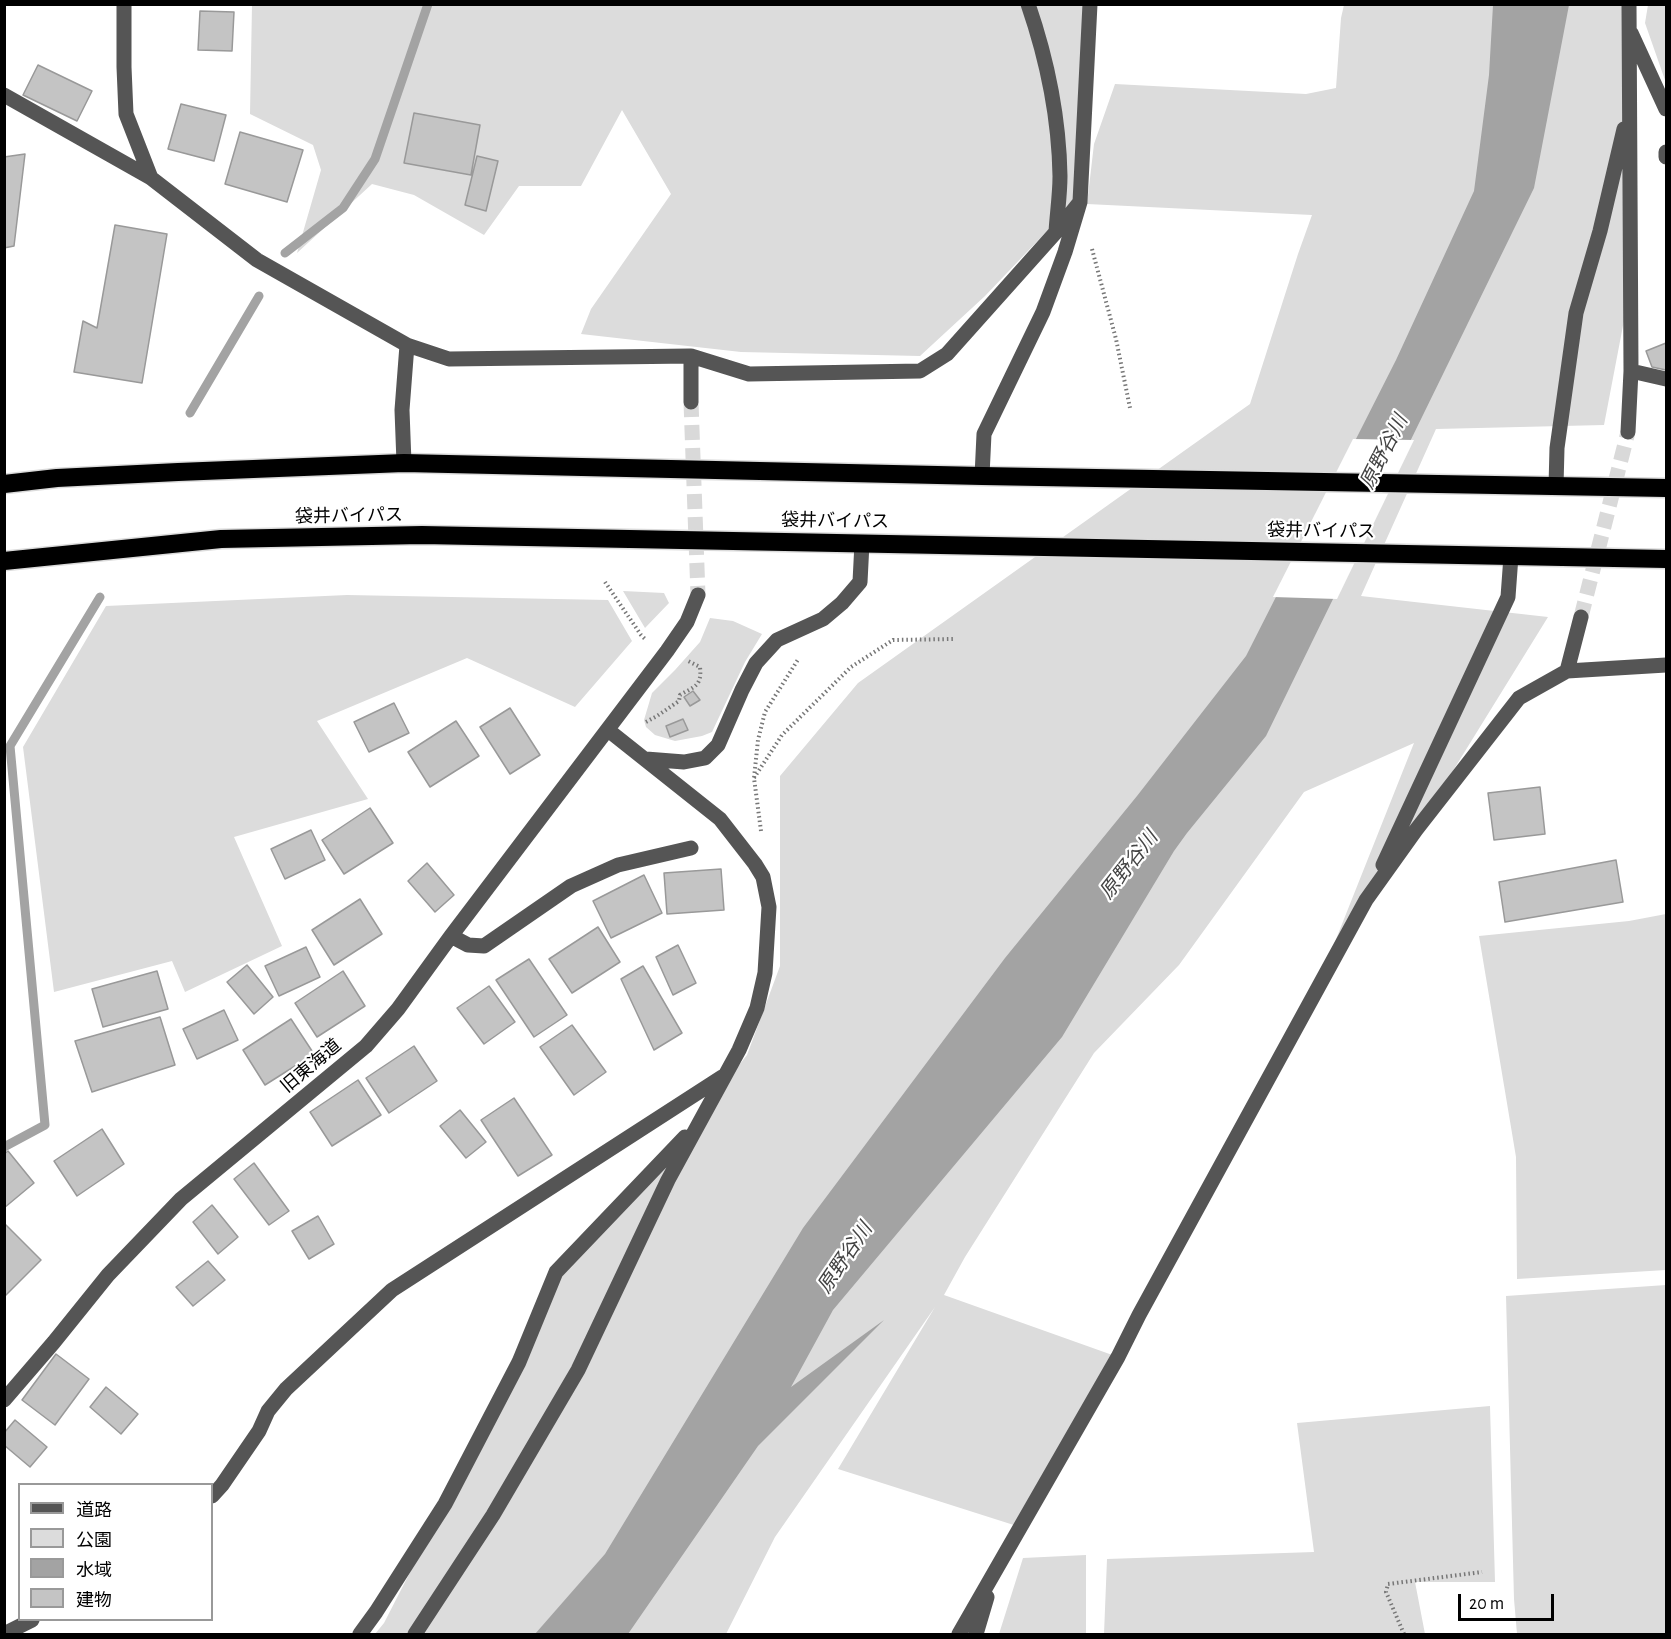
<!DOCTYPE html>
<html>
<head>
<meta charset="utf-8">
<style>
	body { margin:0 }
	#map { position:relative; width:1671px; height:1639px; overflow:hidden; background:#fff; font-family:"Alegreya Sans","Noto Sans JP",sans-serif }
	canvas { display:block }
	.frame { position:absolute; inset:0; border:6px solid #000; pointer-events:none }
	.legend { position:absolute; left:18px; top:1483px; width:195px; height:138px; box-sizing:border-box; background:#fff; border:2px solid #999; margin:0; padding:8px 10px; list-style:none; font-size:18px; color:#000 }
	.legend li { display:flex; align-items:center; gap:12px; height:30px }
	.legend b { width:30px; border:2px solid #999 }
	.scale { position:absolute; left:1458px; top:1594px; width:96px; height:27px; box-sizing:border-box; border:3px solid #000; border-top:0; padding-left:8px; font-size:18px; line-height:21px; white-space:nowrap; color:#000; -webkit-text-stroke:4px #fff; paint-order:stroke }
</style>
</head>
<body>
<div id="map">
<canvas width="1671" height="1639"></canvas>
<div class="frame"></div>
<ul class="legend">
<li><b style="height:8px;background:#555"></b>道路</li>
<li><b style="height:16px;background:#dcdcdc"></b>公園</li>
<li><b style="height:16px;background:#a3a3a3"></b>水域</li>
<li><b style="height:16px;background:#c4c4c4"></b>建物</li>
</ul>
<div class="scale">20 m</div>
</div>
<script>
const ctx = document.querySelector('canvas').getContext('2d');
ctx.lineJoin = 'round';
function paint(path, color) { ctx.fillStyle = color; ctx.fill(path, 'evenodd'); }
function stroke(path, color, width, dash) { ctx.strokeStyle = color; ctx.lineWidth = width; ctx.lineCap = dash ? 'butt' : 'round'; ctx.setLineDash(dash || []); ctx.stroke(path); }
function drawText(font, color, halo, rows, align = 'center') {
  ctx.font = font + ' "Alegreya Sans","Noto Sans JP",sans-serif'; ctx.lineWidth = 4.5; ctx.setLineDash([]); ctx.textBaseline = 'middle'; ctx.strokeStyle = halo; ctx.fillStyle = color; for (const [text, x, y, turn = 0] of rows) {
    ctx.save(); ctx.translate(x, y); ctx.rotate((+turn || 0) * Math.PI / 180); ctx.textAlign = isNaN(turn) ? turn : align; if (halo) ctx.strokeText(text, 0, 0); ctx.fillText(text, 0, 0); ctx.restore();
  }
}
const green = new Path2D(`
	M252,5H1086L1076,213L1047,231L985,296L920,356L741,352L581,334L591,309L671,194L622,110L581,186H519L484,235L414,195L372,184L297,253L321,170L313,145L250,114Z
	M1344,5H1629L1630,289L1604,425L1436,429L1361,596L1548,617L1313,997L1414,743L1304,792L1179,965L1094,1053L965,1257L944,1295L1118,1357L1020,1527L838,1469L935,1307L775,1537L726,1634H375L384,1623L478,1440L556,1272L670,1153L747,1055L780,966V776L858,683L1250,404L1298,254L1312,215L1087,204L1094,144L1115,84L1306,94L1336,88L1341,18Z
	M1648,5H1666V83L1645,23Z
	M623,591L664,593L669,603L645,628Z
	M347,595L608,600L632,641L575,707L467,658L317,721L368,799L234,837L282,946L185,992L172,961L54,992L23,747L106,606Z
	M710,618L733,621L762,634L745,662L712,732L702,736L675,741L655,735L646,727L644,720L652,693L675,670L700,642Z
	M1666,914V1270L1517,1279L1516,1157L1479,936L1629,921Z
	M1666,1285V1634H1517L1514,1599L1506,1296Z
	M1490,1406L1495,1582H1415L1425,1634H1104L1107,1559L1314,1552L1297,1423Z
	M1086,1555V1634H999L1023,1558Z`);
const water = new Path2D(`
	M1493,5H1569L1534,188L1266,736L1187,833L1174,851L1062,1037L833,1310L791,1387L884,1320L758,1446L628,1634H535L605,1554L803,1228L1005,958L1137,796L1246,656L1396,360L1474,191L1489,75Z`);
const pier = new Path2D(`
	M1353,439L1414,440L1337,599L1273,597Z`);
const stream = new Path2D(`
	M285,253L343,208L375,159L428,4
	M190,413L259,296
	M4,1147L45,1125L10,746L100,597`);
const building = new Path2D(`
	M200,11L234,12L232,51L198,50Z
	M38,65L92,91L77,121L23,95Z
	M181,104L226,115L214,161L168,149Z
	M414,113L480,125L471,175L404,163Z
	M240,132L303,150L287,202L225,184Z
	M25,154L14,246L4,248V157Z
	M477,156L498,161L486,211L465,205Z
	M115,225L167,234L142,383L74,372L83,321L97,328Z
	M1666,343V370L1652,367L1646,351Z
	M693,691L700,700L690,706L684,697Z
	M394,703L409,733L369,752L354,722Z
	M510,708L540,755L510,774L480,727Z
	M683,719L688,730L670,737L666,726Z
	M456,721L479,756L430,787L408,752Z
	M1540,787L1545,834L1494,840L1488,793Z
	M370,808L393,843L344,874L322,840Z
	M311,830L325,860L285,879L271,849Z
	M1616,860L1623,902L1505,922L1499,882Z
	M427,863L454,895L435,912L408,881Z
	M721,869L724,910L667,914L664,873Z
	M644,875L662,913L611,938L593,901Z
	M360,899L382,934L334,965L312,930Z
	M598,927L620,962L572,993L549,959Z
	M678,945L696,983L673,995L656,957Z
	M306,947L320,977L279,996L265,966Z
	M529,959L567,1015L534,1037L496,980Z
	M247,965L273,997L254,1014L227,982Z
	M643,966L682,1033L654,1050L621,979Z
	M157,971L168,1009L103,1027L92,989Z
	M343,971L365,1006L317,1037L295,1003Z
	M489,986L515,1022L484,1044L457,1008Z
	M224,1010L238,1040L197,1059L183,1029Z
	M160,1017L175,1065L92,1092L75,1041Z
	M291,1019L314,1054L265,1085L243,1050Z
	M572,1025L606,1072L574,1095L540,1047Z
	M414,1046L437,1081L389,1113L366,1078Z
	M358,1080L381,1115L332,1146L310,1112Z
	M514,1098L552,1155L518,1176L481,1120Z
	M460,1110L486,1142L466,1158L440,1126Z
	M102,1129L124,1164L77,1196L54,1161Z
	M8,1151L34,1183L4,1208V1154Z
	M254,1163L289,1211L269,1225L234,1179Z
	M212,1205L238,1237L218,1254L193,1222Z
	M318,1216L334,1244L309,1259L292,1231Z
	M4,1223L41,1260L4,1297Z
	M208,1261L225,1280L193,1306L176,1287Z
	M56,1354L89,1379L55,1425L22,1400Z
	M106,1387L138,1414L121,1434L90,1407Z
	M15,1420L47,1447L30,1467L4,1445V1433Z`);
const minorTunnel = new Path2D(`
	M691,402L698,595
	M1581,617L1628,432`);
const path = new Path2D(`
	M1092,249L1116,339L1130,408
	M605,582L641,635L646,640
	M646,722L657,716L679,701L680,695C695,686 702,686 700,667L688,661
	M754,778L782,735L851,667L893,640L954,639
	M761,831L754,778L758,740L765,712L799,658
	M1404,1634L1386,1592L1388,1584L1482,1572`);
const minor = new Path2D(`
	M124,4V67L126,114L151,178
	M1028,4C1047,59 1059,118 1060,176C1060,195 1057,214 1056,232
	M1631,33L1666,109
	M4,95L151,178L257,260L407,345L449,359L691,356L749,374L920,371L947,354L1056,232L1080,202
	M1666,152V157
	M691,356V402
	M1631,371L1666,379
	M1628,432L1631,371L1629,4
	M404,463L402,410L407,345
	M982,476L984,434L1043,312L1065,252L1080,202L1090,4
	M1556,486L1557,448L1576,313L1600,231L1624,129
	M1567,671L1581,617
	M646,759L684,762L705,758L718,745L742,690L756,663L777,640L823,619L842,603L860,582L862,543
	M1383,865L1508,597L1511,556
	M451,936L468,945L484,946L571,886L618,865L691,848
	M4,1400L54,1342L108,1275L181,1199L366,1046L398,1009L451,936L667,651L687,622L698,595
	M212,1496L222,1485L259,1431L268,1411L286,1389L392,1290L722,1077
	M4,1634L32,1620
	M360,1634L376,1612L445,1504L519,1362L556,1272L685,1137
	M415,1634L493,1515L578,1370L668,1180L739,1050L757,1008L765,973L769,907L763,877L755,864L720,819L608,730
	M959,1634L1118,1357L1139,1315L1366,900L1416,830L1519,698L1567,671L1666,665
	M976,1634L987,1597`);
const highway = new Path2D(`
	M4,484L57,478L178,472L404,463L982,476L1666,488
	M4,561L221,539L422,535L1666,559`);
const streetNames = [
	["袋井バイパス",349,516,-1],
	["袋井バイパス",835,521,1],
	["袋井バイパス",1321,531,1],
	["旧東海道",311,1066,-40]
];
const waterNames = [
	["原野谷川",1384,452,-63],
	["原野谷川",1129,865,-52],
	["原野谷川",845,1258,-56]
];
paint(green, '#dcdcdc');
paint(water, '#a3a3a3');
paint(pier, '#fff');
stroke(stream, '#a3a3a3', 9);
paint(building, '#c4c4c4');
stroke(building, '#999', 1.5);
stroke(minorTunnel, '#d9d9d9', 15, [15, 8]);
stroke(highway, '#dbdbdb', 21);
stroke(path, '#777', 4, [1.5, 3]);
stroke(minor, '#555', 15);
stroke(highway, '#000', 18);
drawText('18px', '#000', '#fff', streetNames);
drawText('italic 20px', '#444', '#fff', waterNames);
</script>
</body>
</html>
